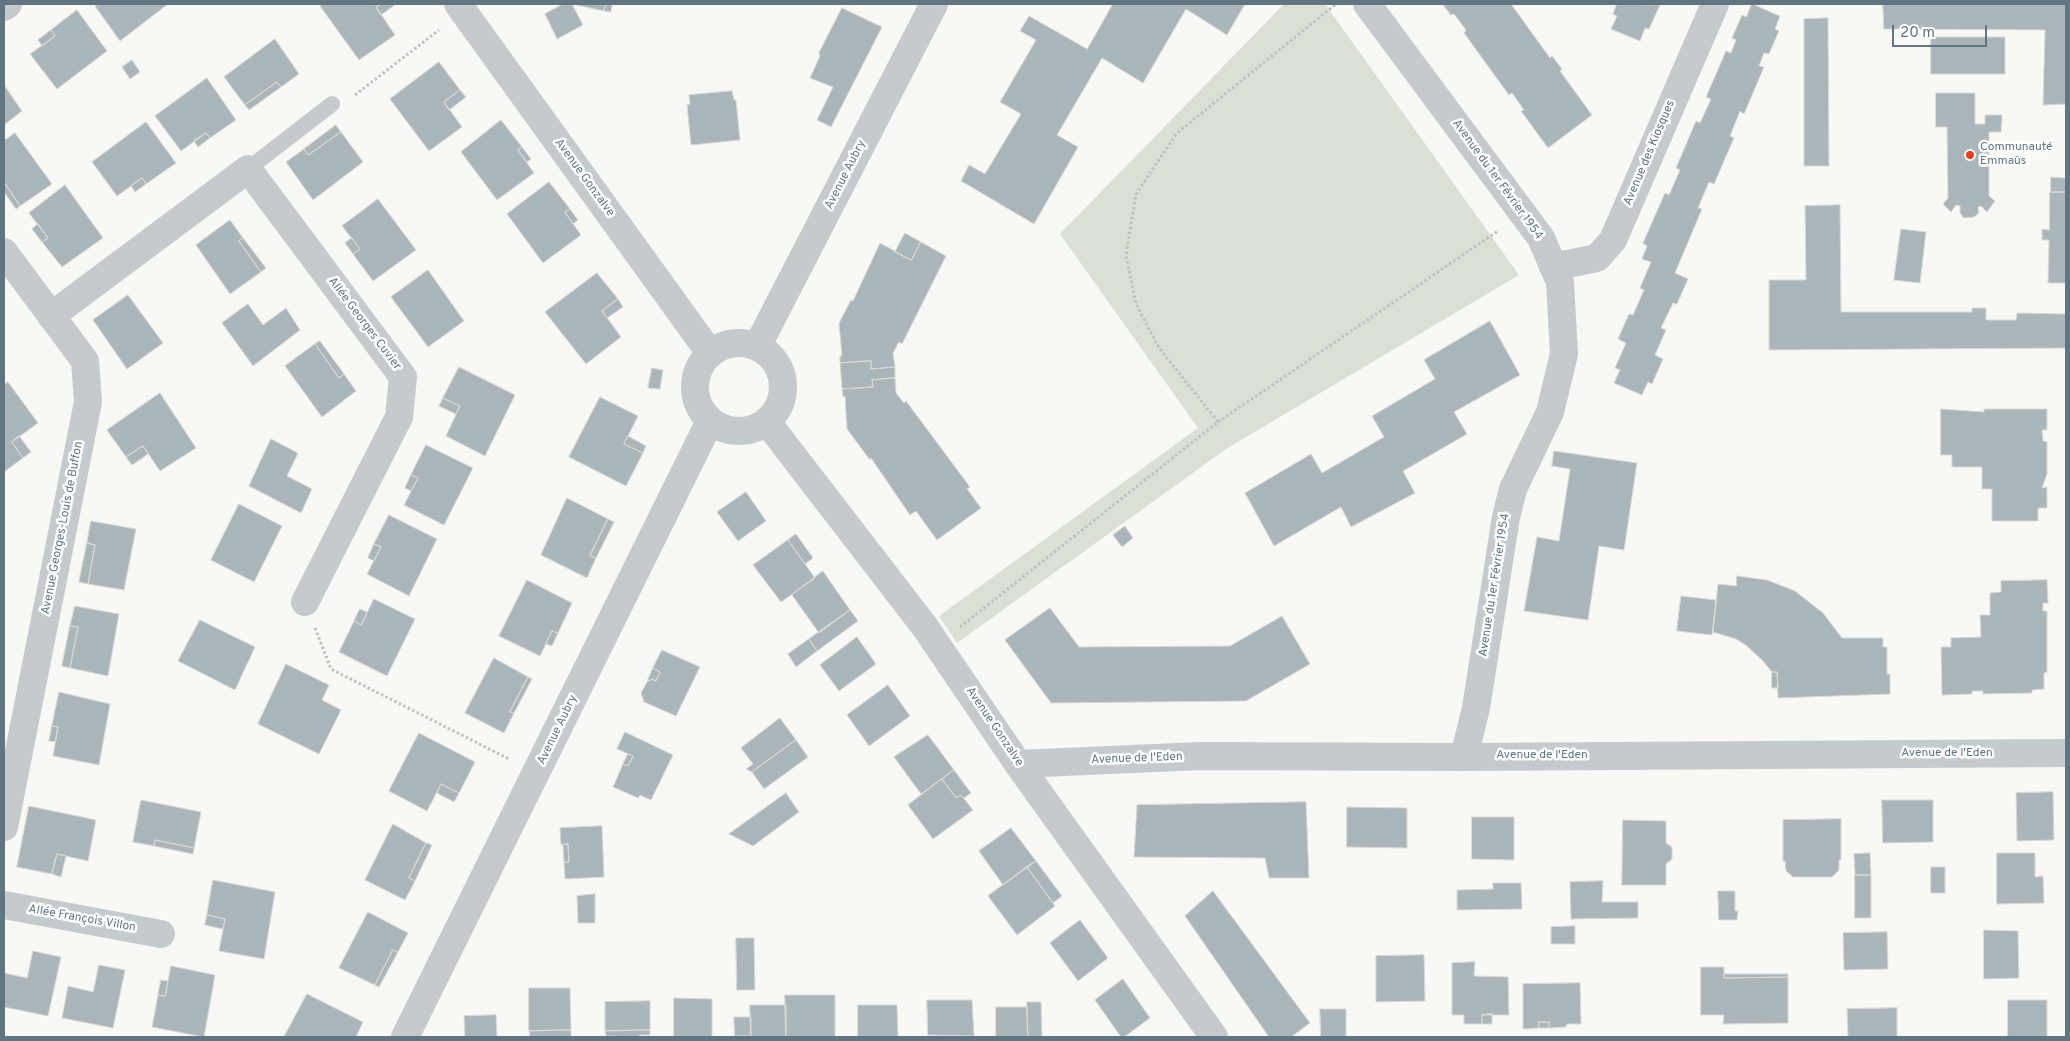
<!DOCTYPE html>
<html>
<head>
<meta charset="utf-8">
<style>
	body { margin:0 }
	#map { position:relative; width:2070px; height:1041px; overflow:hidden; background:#f8f8f5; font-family:Overpass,sans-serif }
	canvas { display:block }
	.frame { position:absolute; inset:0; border:5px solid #617682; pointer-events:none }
	.scale { position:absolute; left:1892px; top:25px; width:95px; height:22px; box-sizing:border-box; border:2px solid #617682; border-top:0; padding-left:6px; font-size:15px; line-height:18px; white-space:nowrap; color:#617682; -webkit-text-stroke:4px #fff; paint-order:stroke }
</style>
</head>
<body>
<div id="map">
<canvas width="2070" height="1041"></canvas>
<div class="frame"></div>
<div class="scale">20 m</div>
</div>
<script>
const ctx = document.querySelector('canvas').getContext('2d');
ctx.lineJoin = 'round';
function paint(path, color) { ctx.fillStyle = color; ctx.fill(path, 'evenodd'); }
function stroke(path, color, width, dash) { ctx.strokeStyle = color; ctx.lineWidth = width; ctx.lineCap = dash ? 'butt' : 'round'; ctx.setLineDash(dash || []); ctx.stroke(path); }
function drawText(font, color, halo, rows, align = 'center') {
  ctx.font = font + ' Overpass,sans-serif'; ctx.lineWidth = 5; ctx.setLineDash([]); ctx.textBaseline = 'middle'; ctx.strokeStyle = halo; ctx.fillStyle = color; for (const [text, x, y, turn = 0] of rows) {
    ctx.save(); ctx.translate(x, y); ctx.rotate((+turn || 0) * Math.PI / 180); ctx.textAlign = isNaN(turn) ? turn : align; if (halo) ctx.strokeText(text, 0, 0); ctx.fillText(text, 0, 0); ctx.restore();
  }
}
const green = new Path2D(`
	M1284,4H1325L1519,275L1226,449L957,643L939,616L1198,428L1060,234Z`);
const building = new Path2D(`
	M98,4H168L120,41L95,6Z
	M323,4H381L376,7L395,35L359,60L320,6Z
	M381,4H396L381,15L376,7Z
	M563,4H606L604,11L572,4L583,25L557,39L545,14Z
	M606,4H612L611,12L604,11Z
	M1113,4H1245L1227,35L1186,9L1143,83L1102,58L1057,135L1078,147L1034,224L961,181L969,165L985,174L1021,114L1000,102L1036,40L1020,31L1029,16L1087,49Z
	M1443,4H1511L1550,58L1552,56L1562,69L1560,71L1592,115L1548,148L1521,111L1524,110L1512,93L1509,95L1464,33L1466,30L1454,14L1451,15Z
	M1617,4L1660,5L1649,29L1645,28L1640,41L1611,29L1617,16L1613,14Z
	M1752,4L1780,16L1775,29L1779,31L1769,54L1764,53L1759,66L1764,67L1744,114L1740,111L1730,136L1734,138L1714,184L1709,182L1698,208L1702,209L1675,273L1688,279L1677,304L1673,303L1661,328L1666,330L1655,355L1663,359L1652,384L1648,382L1642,395L1614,383L1620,370L1615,368L1626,343L1618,339L1629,314L1633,315L1644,290L1640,288L1651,262L1642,259L1647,246L1643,243L1665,193L1669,195L1680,170L1676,168L1696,121L1700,123L1711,99L1706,97L1726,51L1731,53L1736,40L1732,38L1742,15L1746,17Z
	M1883,4H2066V104L2043,105L2045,30L1884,29Z
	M842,8L882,27L831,127L817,120L833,87L810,78L820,56L819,53Z
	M77,10L107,51L57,89L30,54L55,36L51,30Z
	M1828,18L1829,166H1804V19Z
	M51,30L55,36L42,46L38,40Z
	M1931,37H2005V74H1931Z
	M275,39L299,74L281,87L277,82L245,105L224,77Z
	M132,60L140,72L130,79L122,67Z
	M439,62L460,90L444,102L462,127L429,151L390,99Z
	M207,78L236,120L210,138L206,133L181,151L155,116Z
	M277,82L281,87L249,110L245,105Z
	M4,85L22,111L4,125Z
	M460,90L466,97L449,110L444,102Z
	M732,91L734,100H736L740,140L691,145L687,105L690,104L689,95Z
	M1936,93H1975V124H1985V115H2002L2001,132H1989V196L1995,201L1987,212L1981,206L1978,207L1979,213L1974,217L1964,218L1960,213V206L1956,205L1951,212L1943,204L1948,198L1947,127H1936Z
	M501,120L522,147L518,150L534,173L497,200L461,152Z
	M146,122L176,163L146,184L142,178L117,196L92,162Z
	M336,125L341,132L308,155L304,149Z
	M341,132L363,162L313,200L286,162L304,149L308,155Z
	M15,133L52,184L20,206L4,182V141Z
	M206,133L210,138L198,147L194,141Z
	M522,147L531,159L527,162L518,150Z
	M2051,177L2066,178V192H2051Z
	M142,178L146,184L135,192L131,186Z
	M4,182L20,206L16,209L4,192Z
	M549,182L570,209L565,212L581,235L543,263L507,214Z
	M65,185L103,238L62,267L42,242L48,238L29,213Z
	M2050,192H2066V283H2048L2049,240H2042V229L2049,230Z
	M378,199L416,250L373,281L353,254L360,249L342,226Z
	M1840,205L1841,312H1972V308H1986V320H2016L2017,313L2066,314V348L1769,350V280H1806L1805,206Z
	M570,209L578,220L573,224L565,212Z
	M230,220L243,238L239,241L261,272L230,294L196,245Z
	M38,224L48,238L42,242L32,229Z
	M1901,229L1926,232L1920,283L1894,280Z
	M905,233L921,242L911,260L895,252Z
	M243,238L266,268L261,272L239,241Z
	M352,238L360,249L353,254L345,243Z
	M921,242L946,256L902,344L899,342L893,353L895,367L871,369V361L840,363V356H842L839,323L851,300L853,301L880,243L911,260Z
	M428,270L464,321L428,347L391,297Z
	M597,273L618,299L602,311L621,337L586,364L545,312Z
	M128,295L163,343L127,369L93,320Z
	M618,299L623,307L607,318L602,311Z
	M248,304L263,325L286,308L300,330L253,366L222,323Z
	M1490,321L1520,375L1454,412L1467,434L1403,471L1415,493L1351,527L1341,507L1274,546L1245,493L1311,454L1322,473L1384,437L1372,416L1435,379L1424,360Z
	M320,341L344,374L339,378L315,344Z
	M315,344L339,378L344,374L356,391L322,417L285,366Z
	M871,361V369L895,367V378L872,380L873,387L842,389L840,363Z
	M459,367L515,395L485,456L446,436L460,406L443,398Z
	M652,368L663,370L660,389L648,388Z
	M895,378L896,393L904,403L906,401L970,487L967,489L981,508L937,540L916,511L910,515L871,458L870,460L847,429L845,396L843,397L842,389L873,387L872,380Z
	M8,382L38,423L12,442L23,458L4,472V385Z
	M160,393L196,448L160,471L143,446L126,457L107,430Z
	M600,397L638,416L624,444L643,453L626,486L569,457Z
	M443,398L460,406L456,414L439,406Z
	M1941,409L1984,412V409H2047V430H2042L2043,441L2047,442V474L2042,488L2047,487V508H2038V521H1992V489H1982V467H1952V455H1941Z
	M19,436L31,452L23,458L12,442Z
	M628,436L646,446L643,453L624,444Z
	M271,439L298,453L287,476L312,489L301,513L249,486Z
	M426,445L473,468L444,525L404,505L418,478L411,475Z
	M143,446L148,454L132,465L126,457Z
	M1554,451L1637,463L1624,550L1599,546L1588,620L1524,611L1537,537L1559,541L1570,469L1552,466Z
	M411,475L418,478L411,491L405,488Z
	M746,492L766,521L738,541L717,512Z
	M567,498L608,519L590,556L596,558L587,578L541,555Z
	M239,504L282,526L254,582L211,560Z
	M389,515L437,539L409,596L367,574L381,547L374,544Z
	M608,519L614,522L596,558L590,556Z
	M91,521L136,529L124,590L88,584L95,545L87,543Z
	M1125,526L1133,538L1122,547L1113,535Z
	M796,534L813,558L805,564L788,540Z
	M788,540L815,578L781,602L753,565Z
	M87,543L95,545L88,584L79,582Z
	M374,544L381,547L374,561L368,558Z
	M823,571L850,610L819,633L792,595Z
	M1737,576L1767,580L1795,591L1823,613L1842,638H1883V647H1887V674H1890V694L1778,698L1777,672H1772L1763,661L1747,646L1736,639L1713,632L1718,584L1736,586Z
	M527,580L572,603L558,633L552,631L540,656L499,636Z
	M2047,580L2048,603H2043V611H2047V672L2044,673V689L2032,690V693L1983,694V691H1972V694L1942,695L1941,647H1951V638L1981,637L1980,615H1990V593L2001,592V581Z
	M1681,596L1716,600L1712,635L1677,631Z
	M374,599L415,619L387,676L339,652L354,621L361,625Z
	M75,606L119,614L108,676L70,668L78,627L70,626Z
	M1050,608L1079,647L1230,646L1282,616L1310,664L1246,701L1051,703L1005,640Z
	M360,609L367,612L361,625L354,621Z
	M850,610L858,621L817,651L809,639Z
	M200,620L255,647L235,690L178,661Z
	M70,626L78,627L70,668L62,666Z
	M552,631L558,633L552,646L546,644Z
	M857,637L876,664L839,691L820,665Z
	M809,639L817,651L796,667L788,654Z
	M662,650L700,667L676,716L644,702L641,693L647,682L652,679L656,681L660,672L653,668Z
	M494,658L528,677L510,712L514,713L504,733L465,713Z
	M286,664L329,685L322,700L341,710L319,754L258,724Z
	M653,668L660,672L656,681L652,679L647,682Z
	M1772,672H1777L1778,688H1772Z
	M528,677L532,679L514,713L510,712Z
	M888,685L910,716L869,746L847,715Z
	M59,692L110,704L99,765L53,756L58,727L52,726Z
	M780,718L796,740L752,772L746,769L753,764L741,748Z
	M52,726L58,727L55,742L49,741Z
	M625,732L673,755L651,800L640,795L638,798L613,787L623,764L628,766L633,756L617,749Z
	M419,733L475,762L459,793L441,784L427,811L389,791Z
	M928,735L954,770L921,794L894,757Z
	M796,740L808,757L764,789L752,772Z
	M628,754L633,756L628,766L623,764Z
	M954,770L971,793L964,798L961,795L956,798L942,779Z
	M942,779L956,798L961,795L973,810L933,839L908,805Z
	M441,784L459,793L454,802L437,793Z
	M2053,792L2054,840L2017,841L2016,793Z
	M786,793L799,812L753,846L729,834Z
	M141,800L201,812L194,848L155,840L154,846L133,842Z
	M1882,800H1933V842L1883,843Z
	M1306,802L1309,878H1269L1265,858L1134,857L1137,805Z
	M29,806L96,820L88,861L57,854L52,874L17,867Z
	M1347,807L1407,808V848L1347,847Z
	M1472,817H1514V860L1472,859Z
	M1841,819V860H1839V870L1832,877H1793L1786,871L1785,861H1783V820Z
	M1623,820L1666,821V843L1672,847V859L1666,864V885H1622Z
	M393,824L426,843L409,878L415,881L405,900L365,880Z
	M602,826L604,877L565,879L564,862H569L568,844L561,845L560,828Z
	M1011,828L1036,861L1003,885L979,851Z
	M155,840L194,848L193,854L154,846Z
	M426,843L432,845L415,881L409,878Z
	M568,844L569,862H564L563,845Z
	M1870,853L1871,875H1855L1854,854Z
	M1997,853H2035V877L2043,876L2044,903L1997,904Z
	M57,854L66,856L61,877L52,874Z
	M1036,861L1062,896L1053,903L1027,867Z
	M1027,867L1055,906L1017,935L988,896Z
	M1931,867H1945V893H1931Z
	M1855,875H1871V918H1855Z
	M213,880L275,892L264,959L219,951L225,919L207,915Z
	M1603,881L1602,902H1638V918L1571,919L1570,882Z
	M1493,883H1521L1522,909L1457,910V890L1493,889Z
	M1213,891L1310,1023L1291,1037H1269L1185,916Z
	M1718,891H1735V911H1738L1737,920H1719Z
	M595,894V923H578L577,896Z
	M368,912L408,933L398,952L393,950L375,985L339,968Z
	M207,915L225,919L223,929L205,925Z
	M1080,920L1108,958L1078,981L1050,943Z
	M1575,926V944H1551V927Z
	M1984,930L2018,931L2019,978L1984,979Z
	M1887,932L1888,969L1844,970L1843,933Z
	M736,938H754L755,990H737Z
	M393,950L398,952L379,987L375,985Z
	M33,951L61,957L48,1016L4,1007V973L27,978Z
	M1424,955L1425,1001L1376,1002V956Z
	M1475,962L1474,976L1508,977L1509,1015H1482V1024H1464V1015H1452V963Z
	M99,965L125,970L113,1028L62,1018L68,986L93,992Z
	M171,966L215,975L204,1037L152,1027L158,995L165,996Z
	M1701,967H1724V978L1788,977V1023L1723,1024L1724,1015H1701Z
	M1724,974H1788V977L1724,978Z
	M1123,979L1150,1018L1124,1037H1121L1095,1000Z
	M161,980L168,981L165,996L158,995Z
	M1580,983L1581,1024H1567L1566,1027L1549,1028V1022H1539V1028L1523,1029V984Z
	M529,988H570L571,1030L529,1031Z
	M307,994L363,1022L356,1037H284Z
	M785,995H835V1037H786Z
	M674,998L712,999V1037H674Z
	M927,1000H972L974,1036L928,1035Z
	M2008,1000H2047V1037H2008Z
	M650,1001V1030L605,1031V1002Z
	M1027,1002H1041L1042,1037H1028Z
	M750,1005H786V1037H751Z
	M858,1005H897L898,1037H858Z
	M996,1007H1027L1028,1037H996Z
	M1897,1008V1037H1848L1847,1009Z
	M1320,1009H1346V1037H1321Z
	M1492,1014V1024H1482V1015Z
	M496,1015L497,1037H465L464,1016Z
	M734,1017H751V1036H735Z
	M1539,1022H1549V1028H1539Z
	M571,1030V1037H530L529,1031Z
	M650,1030V1035H639V1037L606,1036L605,1031Z`);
const path = new Path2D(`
	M355,95L439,30
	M1218,422L1498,231
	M960,627L1218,422L1159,348L1136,304L1126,256L1136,194L1177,133L1336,4
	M315,628L331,669L509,759`);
const service = new Path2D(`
	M248,169L332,104`);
const minor = new Path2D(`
	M458,4L710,353
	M1367,4L1541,238L1560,282L1564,354L1550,412L1513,489L1506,517L1476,708L1464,757
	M4,7L8,4
	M4,252L85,361L88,402L4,827
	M1553,267L1597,258L1613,240L1715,4
	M51,316L248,169L403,377L399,417L305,602
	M695 387a44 44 0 1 1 88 0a44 44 0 1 1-88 0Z
	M758,345L934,4
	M767,422L925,627L1018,764L1214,1037
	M1018,764L1201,756L1464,757L2066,753
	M4,905L161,934
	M405,1037L710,421`);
const markers = [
	[1970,155,5,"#ee3d1f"]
];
const poiNames = [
	["Communauté",1980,148],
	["Emmaüs",1980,162]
];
const streetNames = [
	["Avenue des Kiosques",1650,153,-67],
	["Avenue Aubry",846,175,-63],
	["Avenue Gonzalve",584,178,54],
	["Avenue du 1er Février 1954",1497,180,54],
	["Allée Georges Cuvier",364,324,53],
	["Avenue Georges-Louis de Buffon",63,528,-79],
	["Avenue du 1er Février 1954",1495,585,-81],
	["Avenue Gonzalve",994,727,56],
	["Avenue Aubry",558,730,-64],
	["Avenue de l'Eden",1947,754],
	["Avenue de l'Eden",1542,756],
	["Avenue de l'Eden",1137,759,-2],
	["Allée François Villon",82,919,10]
];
paint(green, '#dae0d5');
paint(building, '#abb6ba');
stroke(building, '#d9d9d7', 1);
stroke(path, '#bec2c3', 3, [2.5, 2.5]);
stroke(service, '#c5cacd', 16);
stroke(minor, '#c5cacd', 28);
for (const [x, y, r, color] of markers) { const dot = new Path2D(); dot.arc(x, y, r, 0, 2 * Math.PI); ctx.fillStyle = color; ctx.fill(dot); stroke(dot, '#fff', 2); }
drawText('12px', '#617682', '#fff', poiNames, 'left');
drawText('12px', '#617682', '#fff', streetNames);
</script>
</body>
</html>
